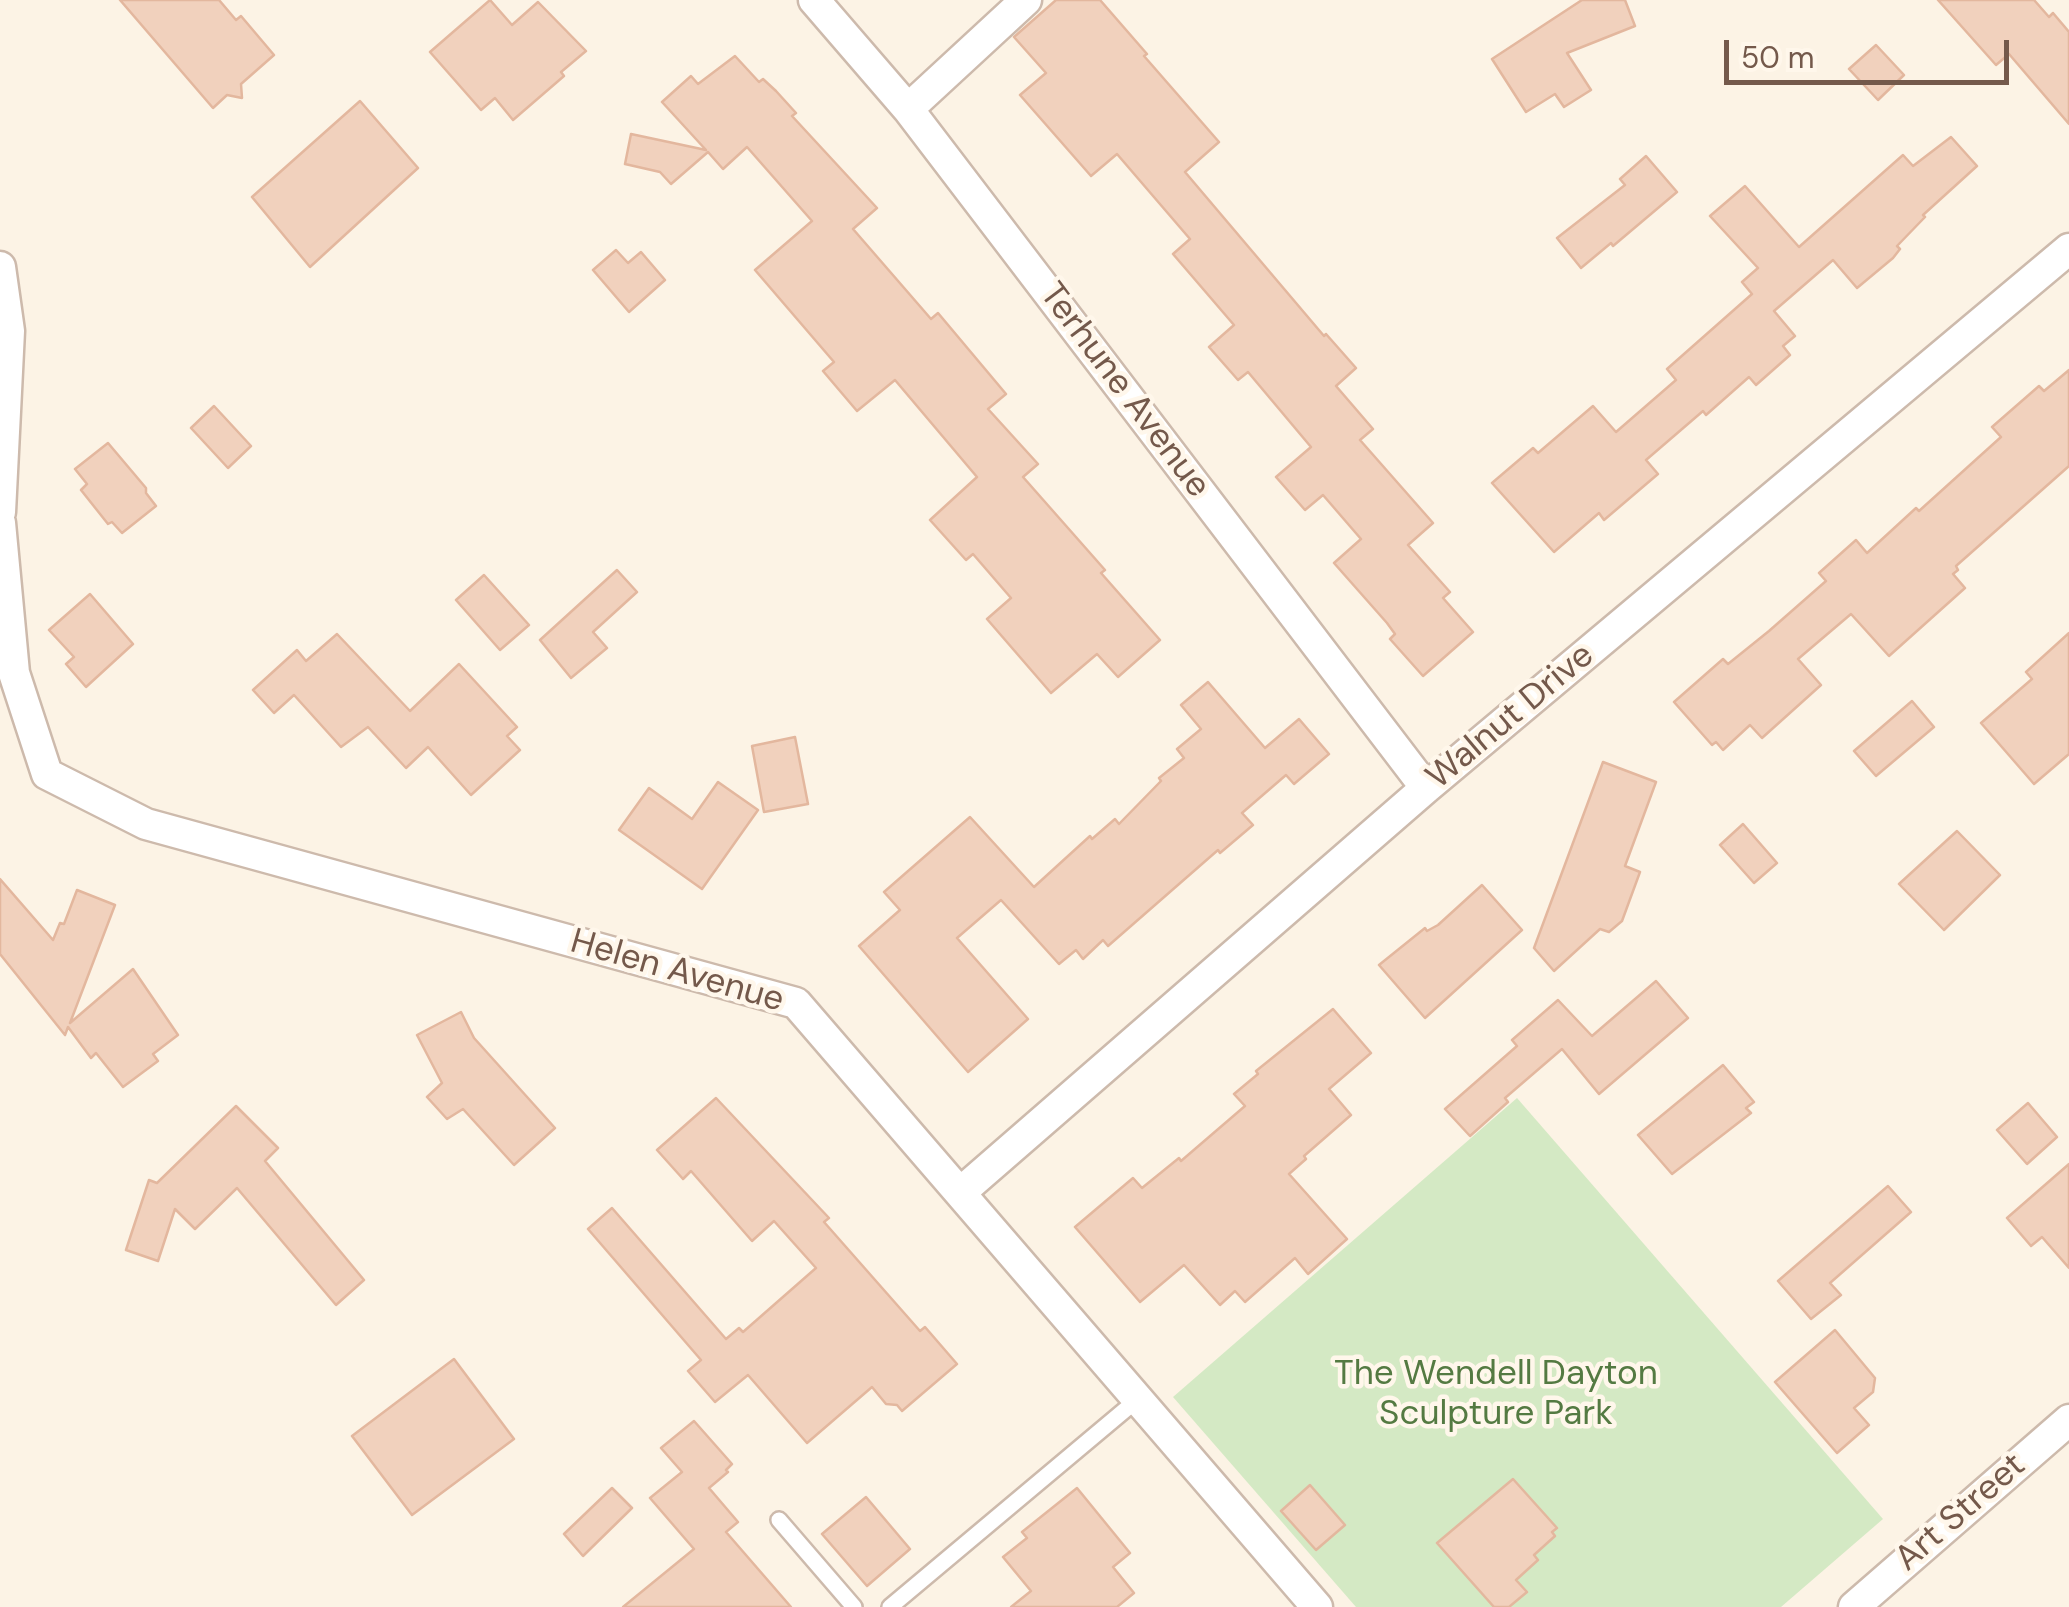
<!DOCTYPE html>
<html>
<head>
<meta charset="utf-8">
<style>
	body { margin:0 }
	#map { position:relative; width:2069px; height:1607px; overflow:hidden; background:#fcf3e5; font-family:"DM Sans",sans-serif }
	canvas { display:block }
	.scale { position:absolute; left:1724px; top:40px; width:285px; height:45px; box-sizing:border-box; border:5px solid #74594b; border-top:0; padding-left:12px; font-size:30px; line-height:35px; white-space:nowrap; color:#74594b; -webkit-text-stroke:8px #fff7eb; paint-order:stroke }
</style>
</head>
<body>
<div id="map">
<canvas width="2069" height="1607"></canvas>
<div class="scale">50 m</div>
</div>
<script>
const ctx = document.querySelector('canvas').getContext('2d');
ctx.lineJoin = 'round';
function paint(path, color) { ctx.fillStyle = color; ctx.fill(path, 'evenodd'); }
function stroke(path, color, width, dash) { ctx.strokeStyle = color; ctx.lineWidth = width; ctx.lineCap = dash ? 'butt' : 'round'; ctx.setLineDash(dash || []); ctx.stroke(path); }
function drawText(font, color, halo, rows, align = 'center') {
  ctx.font = font + ' "DM Sans",sans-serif'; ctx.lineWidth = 9; ctx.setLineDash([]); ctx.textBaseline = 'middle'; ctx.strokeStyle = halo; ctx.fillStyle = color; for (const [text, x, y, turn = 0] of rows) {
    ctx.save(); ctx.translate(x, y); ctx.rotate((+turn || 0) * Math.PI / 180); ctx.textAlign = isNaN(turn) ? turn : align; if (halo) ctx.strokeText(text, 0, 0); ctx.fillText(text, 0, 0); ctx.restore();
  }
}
const green = new Path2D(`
	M1517,1098L1883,1519L1781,1607H1356L1173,1397Z`);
const building = new Path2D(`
	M120,0H219L236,20L241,16L274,55L241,84L242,98L227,95L213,108Z
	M490,0L512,25L538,2L586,51L561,72L564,76L513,120L495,98L481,110L430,52Z
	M1056,0H1100L1147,54L1144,56L1219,142L1185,172L1324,336L1326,334L1356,368L1336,386L1373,429L1360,440L1433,523L1408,545L1450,592L1443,598L1473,632L1423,676L1390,639L1395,634L1387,623L1334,563L1361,539L1323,495L1305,510L1276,477L1311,447L1248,372L1238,380L1209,347L1234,325L1173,254L1190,239L1117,154L1091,176L1020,95L1046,73L1014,37Z
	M1582,0H1625L1635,26L1567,53L1591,90L1564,107L1555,94L1526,112L1492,59Z
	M1938,0H2034L2049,17L2053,13L2069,32V124L2009,54L1996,65Z
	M1876,45L1904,75L1878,100L1849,69Z
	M735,56L759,82L763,79L776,91L796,113L792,116L877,208L853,229L931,319L938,313L1006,394L988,409L1038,464L1023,477L1105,570L1101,573L1160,640L1118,677L1097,654L1051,693L987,619L1011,598L973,554L966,560L930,520L977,477L895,380L857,411L823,371L834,362L755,270L812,221L747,147L723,169L708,152L671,184L660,172L625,164L631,134L706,150L662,102L691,76L698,84Z
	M360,101L418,168L310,267L252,197Z
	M1951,137L1977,166L1923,215L1925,217L1897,246L1900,249L1893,258L1857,288L1833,260L1774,311L1795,336L1783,346L1790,355L1756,385L1749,377L1706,415L1703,411L1646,460L1658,474L1604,520L1599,513L1554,552L1492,483L1533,448L1538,453L1593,406L1616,432L1676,380L1667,369L1752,294L1742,282L1758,268L1710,216L1745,186L1799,247L1903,155L1913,166Z
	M1646,156L1677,192L1613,246L1611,243L1581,268L1557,238L1625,185L1620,179Z
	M616,250L628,263L641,252L665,280L629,312L593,270Z
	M2069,370V466L1956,566L1958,570L1953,574L1965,588L1889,656L1851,614L1798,659L1821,685L1762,738L1750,725L1723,750L1716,742L1712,745L1674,702L1723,659L1728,664L1769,631L1826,581L1819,573L1856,540L1867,553L1916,508L1919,511L2001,437L1992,427L2039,386L2044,391Z
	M214,406L251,446L228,468L191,428Z
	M108,443L146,488V493L156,506L122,533L112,522L108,524L81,490L87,484L75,469Z
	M617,570L637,592L593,632L607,648L571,678L540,640Z
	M484,575L529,625L500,650L456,600Z
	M90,594L133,644L86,687L66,664L74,657L49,630Z
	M2069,633V754L2034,784L1981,723L2032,679L2026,672Z
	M337,634L410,711L459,664L517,727L507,736L520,750L471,795L428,747L406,768L368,727L341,747L294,695L274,713L253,690L297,650L306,661Z
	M1208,682L1265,748L1299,719L1329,754L1294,784L1286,775L1242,813L1253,825L1220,853L1218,850L1108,946L1103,940L1083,959L1076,950L1059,964L1001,900L957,938L1028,1019L968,1072L859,946L900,910L884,892L970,817L1034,887L1090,836L1092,839L1115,819L1119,824L1161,781L1159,778L1184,758L1177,749L1201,729L1181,705Z
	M1912,701L1934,727L1876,776L1854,751Z
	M795,737L808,804L764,812L752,746Z
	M1603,762L1656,782L1625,866L1640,872L1622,921L1609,932L1600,929L1554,971L1534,948Z
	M718,782L758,810L702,889L619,830L649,788L692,819Z
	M1743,824L1777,863L1754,883L1720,845Z
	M1957,831L2000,875L1944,930L1899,884Z
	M0,879L53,940L60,923L64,924L77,890L115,905L70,1023L133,969L178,1035L153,1054L158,1061L123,1087L96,1053L91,1058L68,1027L65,1035L0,954Z
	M1482,885L1522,930L1425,1018L1379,965L1425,928L1427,931L1438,925Z
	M1656,981L1688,1018L1599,1094L1562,1049L1505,1098L1508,1102L1470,1136L1445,1109L1517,1046L1512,1040L1558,1000L1592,1036Z
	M1333,1009L1371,1053L1329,1089L1351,1115L1304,1156L1306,1159L1289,1174L1347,1239L1308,1274L1295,1258L1245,1302L1235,1291L1220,1305L1184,1265L1140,1302L1075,1227L1133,1178L1142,1188L1179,1158L1181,1161L1245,1106L1234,1094L1258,1074L1256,1071Z
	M461,1012L474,1038L555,1128L514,1165L463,1109L447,1119L427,1097L442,1083L417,1035Z
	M1723,1065L1754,1102L1746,1108L1751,1113L1672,1174L1638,1135Z
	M716,1098L829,1218L824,1222L920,1331L925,1327L957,1364L902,1411L897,1405L886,1404L872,1387L807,1443L748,1375L715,1402L688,1371L701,1360L588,1229L612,1208L726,1339L739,1328L743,1332L816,1268L774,1221L752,1241L691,1171L683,1179L657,1150Z
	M2028,1103L2057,1137L2027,1164L1997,1130Z
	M236,1106L278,1148L265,1161L364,1280L336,1305L237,1188L195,1229L175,1209L158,1261L126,1250L149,1180L157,1183Z
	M2069,1164V1268L2042,1237L2031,1246L2007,1218Z
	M1888,1186L1911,1212L1830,1283L1841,1295L1811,1319L1778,1281Z
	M1835,1330L1875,1378L1873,1392L1854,1408L1869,1425L1837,1453L1775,1382Z
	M454,1359L514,1439L412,1515L352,1436Z
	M694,1421L732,1464L726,1470L728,1472L709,1488L738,1522L726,1532L791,1607H623L694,1549L650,1498L682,1472L661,1448Z
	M1513,1479L1557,1528L1552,1532L1555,1536L1534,1555L1538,1560L1516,1580L1527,1592L1509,1607H1494L1437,1543Z
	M1310,1485L1345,1525L1316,1550L1281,1511Z
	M612,1488L632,1508L583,1556L564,1534Z
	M1077,1488L1130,1553L1113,1567L1134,1593L1117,1607H1011L1031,1591L1003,1557L1027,1538L1022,1532Z
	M866,1497L910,1549L867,1586L822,1534Z`);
const lane = new Path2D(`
	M779,1520L854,1607
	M890,1607L1138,1399`);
const street = new Path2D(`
	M814,0L908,109L1426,788
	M908,109L1026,0
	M0,267L9,331L0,512
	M0,523L14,673L47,774L146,824L796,1003L1317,1607
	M961,1192L1426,788L2069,249
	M1854,1607L2069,1420`);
const streetNames = [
	["Terhune Avenue",1124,391,53],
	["Walnut Drive",1511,717,-40],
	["Helen Avenue",677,972,16],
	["Art Street",1961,1513,-41]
];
const parkNames = [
	["The Wendell Dayton",1496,1375],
	["Sculpture Park",1496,1415]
];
paint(green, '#d4e9c4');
paint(building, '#f1d1bd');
stroke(building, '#e3b79e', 2.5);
stroke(lane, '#cdbaac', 20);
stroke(street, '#cdbaac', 35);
stroke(lane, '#fff', 15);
stroke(street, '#fff', 30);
drawText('35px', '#74594b', '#fff7eb', streetNames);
drawText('35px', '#547a42', '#fff7eb', parkNames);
</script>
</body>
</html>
